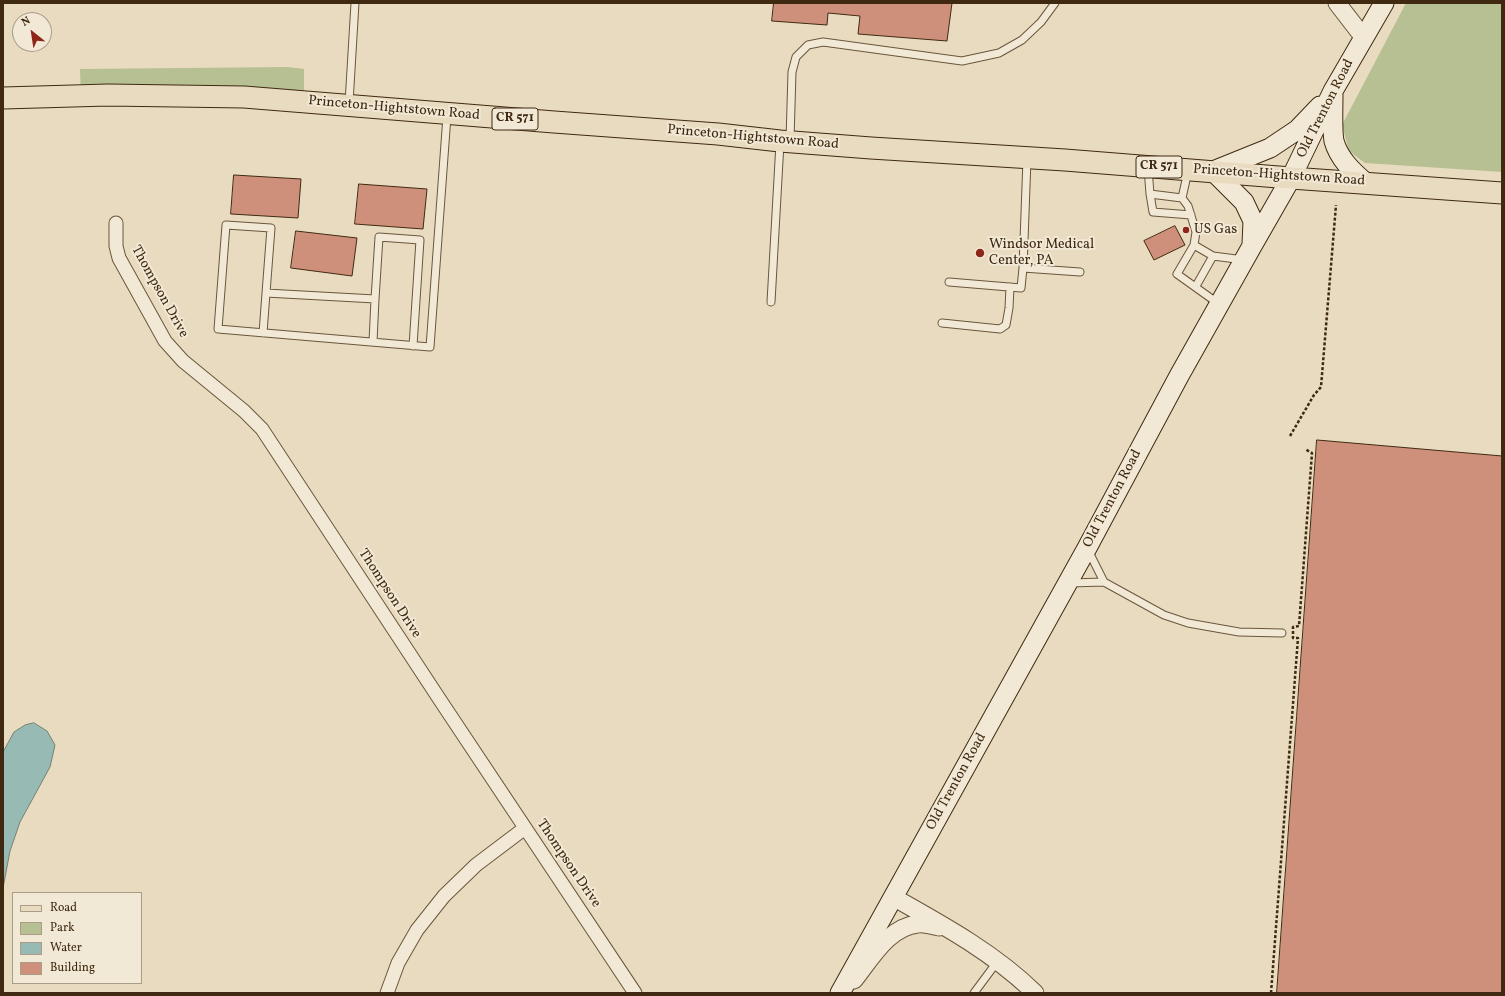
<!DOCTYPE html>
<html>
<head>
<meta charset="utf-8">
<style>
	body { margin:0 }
	#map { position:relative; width:1505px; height:996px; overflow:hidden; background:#e9dbbf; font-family:Vollkorn,serif }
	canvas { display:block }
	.frame { position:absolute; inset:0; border:4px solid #3f2a11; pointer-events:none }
	.legend { position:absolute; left:12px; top:892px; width:130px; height:92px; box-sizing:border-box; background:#f1e8d5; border:1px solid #aa9c87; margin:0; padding:5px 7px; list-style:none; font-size:12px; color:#3f2a11 }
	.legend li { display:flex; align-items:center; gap:8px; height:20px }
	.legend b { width:20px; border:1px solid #aa9c87 }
	.north { position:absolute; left:12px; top:12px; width:40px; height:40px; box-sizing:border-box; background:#f1e8d5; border:1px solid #aa9c87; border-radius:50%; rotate:330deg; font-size:11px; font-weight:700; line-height:16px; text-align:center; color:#3f2a11 }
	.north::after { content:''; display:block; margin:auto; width:14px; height:18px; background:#8f2418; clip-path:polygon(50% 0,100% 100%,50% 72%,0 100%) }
</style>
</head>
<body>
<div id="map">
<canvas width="1505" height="996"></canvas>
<div class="frame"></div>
<ul class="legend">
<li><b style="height:5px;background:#e9dbbf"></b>Road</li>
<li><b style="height:11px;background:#b6c092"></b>Park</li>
<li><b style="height:11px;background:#97bbb4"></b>Water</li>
<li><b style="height:11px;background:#cf907b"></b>Building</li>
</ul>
<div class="north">N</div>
</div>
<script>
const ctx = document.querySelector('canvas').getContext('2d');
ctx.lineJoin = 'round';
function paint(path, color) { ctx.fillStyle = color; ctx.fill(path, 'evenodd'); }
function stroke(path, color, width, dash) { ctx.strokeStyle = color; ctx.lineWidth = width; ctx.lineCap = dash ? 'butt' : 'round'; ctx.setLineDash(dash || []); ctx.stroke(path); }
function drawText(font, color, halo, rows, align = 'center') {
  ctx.font = font + ' Vollkorn,serif'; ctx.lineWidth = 4; ctx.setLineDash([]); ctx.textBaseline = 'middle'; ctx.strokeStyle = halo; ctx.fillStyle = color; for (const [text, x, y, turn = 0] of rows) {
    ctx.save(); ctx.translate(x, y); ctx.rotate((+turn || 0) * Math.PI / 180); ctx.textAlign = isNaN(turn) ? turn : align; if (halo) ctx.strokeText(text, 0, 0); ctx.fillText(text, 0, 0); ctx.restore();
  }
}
const green = new Path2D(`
	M1406,3H1502V172L1365,163L1349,151L1342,125Z
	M288,67L304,69V102L81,96L80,69Z`);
const water = new Path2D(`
	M34,723L47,731L55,745L50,767L20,822L10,851L3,888V752L14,732L25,725Z`);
const building = new Path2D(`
	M774,3H952L947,41L858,34L860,16L828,13L827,25L772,21Z
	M234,175L301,179L298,218L231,214Z
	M359,184L427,189L423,229L355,224Z
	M1175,226L1185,245L1154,260L1144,241Z
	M296,231L357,238L352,276L291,268Z
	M1317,440L1502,456V993H1277Z`);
const path = new Path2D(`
	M1290,436L1314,395L1321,387L1336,205
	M1271,993L1298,638H1293V627L1299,626L1312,453L1305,449`);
const service = new Path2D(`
	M349,103L355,3
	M790,140L792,72L796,57L808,45L823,42L962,61L999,53L1022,40L1041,22L1055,3
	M1027,159L1023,268L1080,272
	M1148,168L1150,194L1182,198L1188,206L1196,232L1194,245L1177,274L1219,304
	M1150,194L1153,212L1191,215
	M1182,198L1188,171
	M1194,245L1213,256
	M949,282L1021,288L1023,268
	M1196,286L1213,256L1244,260
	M771,302L780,143
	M942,323L1000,329L1006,325L1009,308L1010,287
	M263,333L266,293
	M373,342L375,299
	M413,346L420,240L379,237L375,299L266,293L271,228L226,225L218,329C289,335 360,341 430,347L447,116
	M1088,550L1104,582
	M1070,583L1104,582L1164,615L1188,623L1239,632L1282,633
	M974,993L997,962`);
const minor = new Path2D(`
	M116,223V246L119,258L165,341L183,361L244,411L262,429L440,700L635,993
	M387,993L398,963L417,930L444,896L476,865L525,828`);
const tertiary = new Path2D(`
	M1337,3L1364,38
	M893,897C943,925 994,953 1035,993
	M854,980C871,959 888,927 918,924C924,923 933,926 939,927`);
const secondary = new Path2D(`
	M1333,95C1333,107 1332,130 1334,141C1339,159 1353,172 1366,183
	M1252,244L1253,221L1244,202L1213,171L1270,148L1297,130L1320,106
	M840,993L1087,548L1179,376L1252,246L1291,178L1333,91L1384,3`);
const primary = new Path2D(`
	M3,98L108,95L244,97L554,122L718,134L780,141L871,148L1065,160L1291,178L1502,193`);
const markers = [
	[1186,230,4,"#8f2418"],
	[980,253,5,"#8f2418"]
];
const shields = [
	[515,119,46],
	[1159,167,46]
];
const shieldNames = [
	["CR 571",515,119],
	["CR 571",1159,167]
];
const streetNames = [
	["Princeton-Hightstown Road",394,109,5],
	["Old Trenton Road",1326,109,-63],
	["Princeton-Hightstown Road",753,138,5],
	["Princeton-Hightstown Road",1279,176,4],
	["Thompson Drive",159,292,61],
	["Old Trenton Road",1113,499,-62],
	["Thompson Drive",389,594,57],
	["Old Trenton Road",957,782,-61],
	["Thompson Drive",568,864,56]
];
const poiNames = [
	["US Gas",1194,230],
	["Windsor Medical",989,245],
	["Center, PA",989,261]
];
paint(green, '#b6c092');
paint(water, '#97bbb4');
stroke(water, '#748173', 1);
paint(building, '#cf907b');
stroke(building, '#3f2a11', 1);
stroke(service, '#6a563c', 9);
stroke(minor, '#6a563c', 15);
stroke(tertiary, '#6a563c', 19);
stroke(secondary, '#3f2a11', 21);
stroke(primary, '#3f2a11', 23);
stroke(path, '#3f2a11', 2.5, [3, 2]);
stroke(service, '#f1e8d5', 7);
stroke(minor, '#f1e8d5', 13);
stroke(tertiary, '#f1e8d5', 17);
stroke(secondary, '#f1e8d5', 19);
stroke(primary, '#e9dbbf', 21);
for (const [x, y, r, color] of markers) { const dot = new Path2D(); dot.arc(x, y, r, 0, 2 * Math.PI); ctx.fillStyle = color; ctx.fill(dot); stroke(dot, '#f1e8d5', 1.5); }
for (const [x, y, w] of shields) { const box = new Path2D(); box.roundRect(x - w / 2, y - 11, w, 22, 3); ctx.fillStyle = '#f1e8d5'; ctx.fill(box); stroke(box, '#3f2a11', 1); }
drawText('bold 13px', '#3f2a11', null, shieldNames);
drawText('14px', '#3f2a11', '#f1e8d5', streetNames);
drawText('14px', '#3f2a11', '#f1e8d5', poiNames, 'left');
</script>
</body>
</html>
